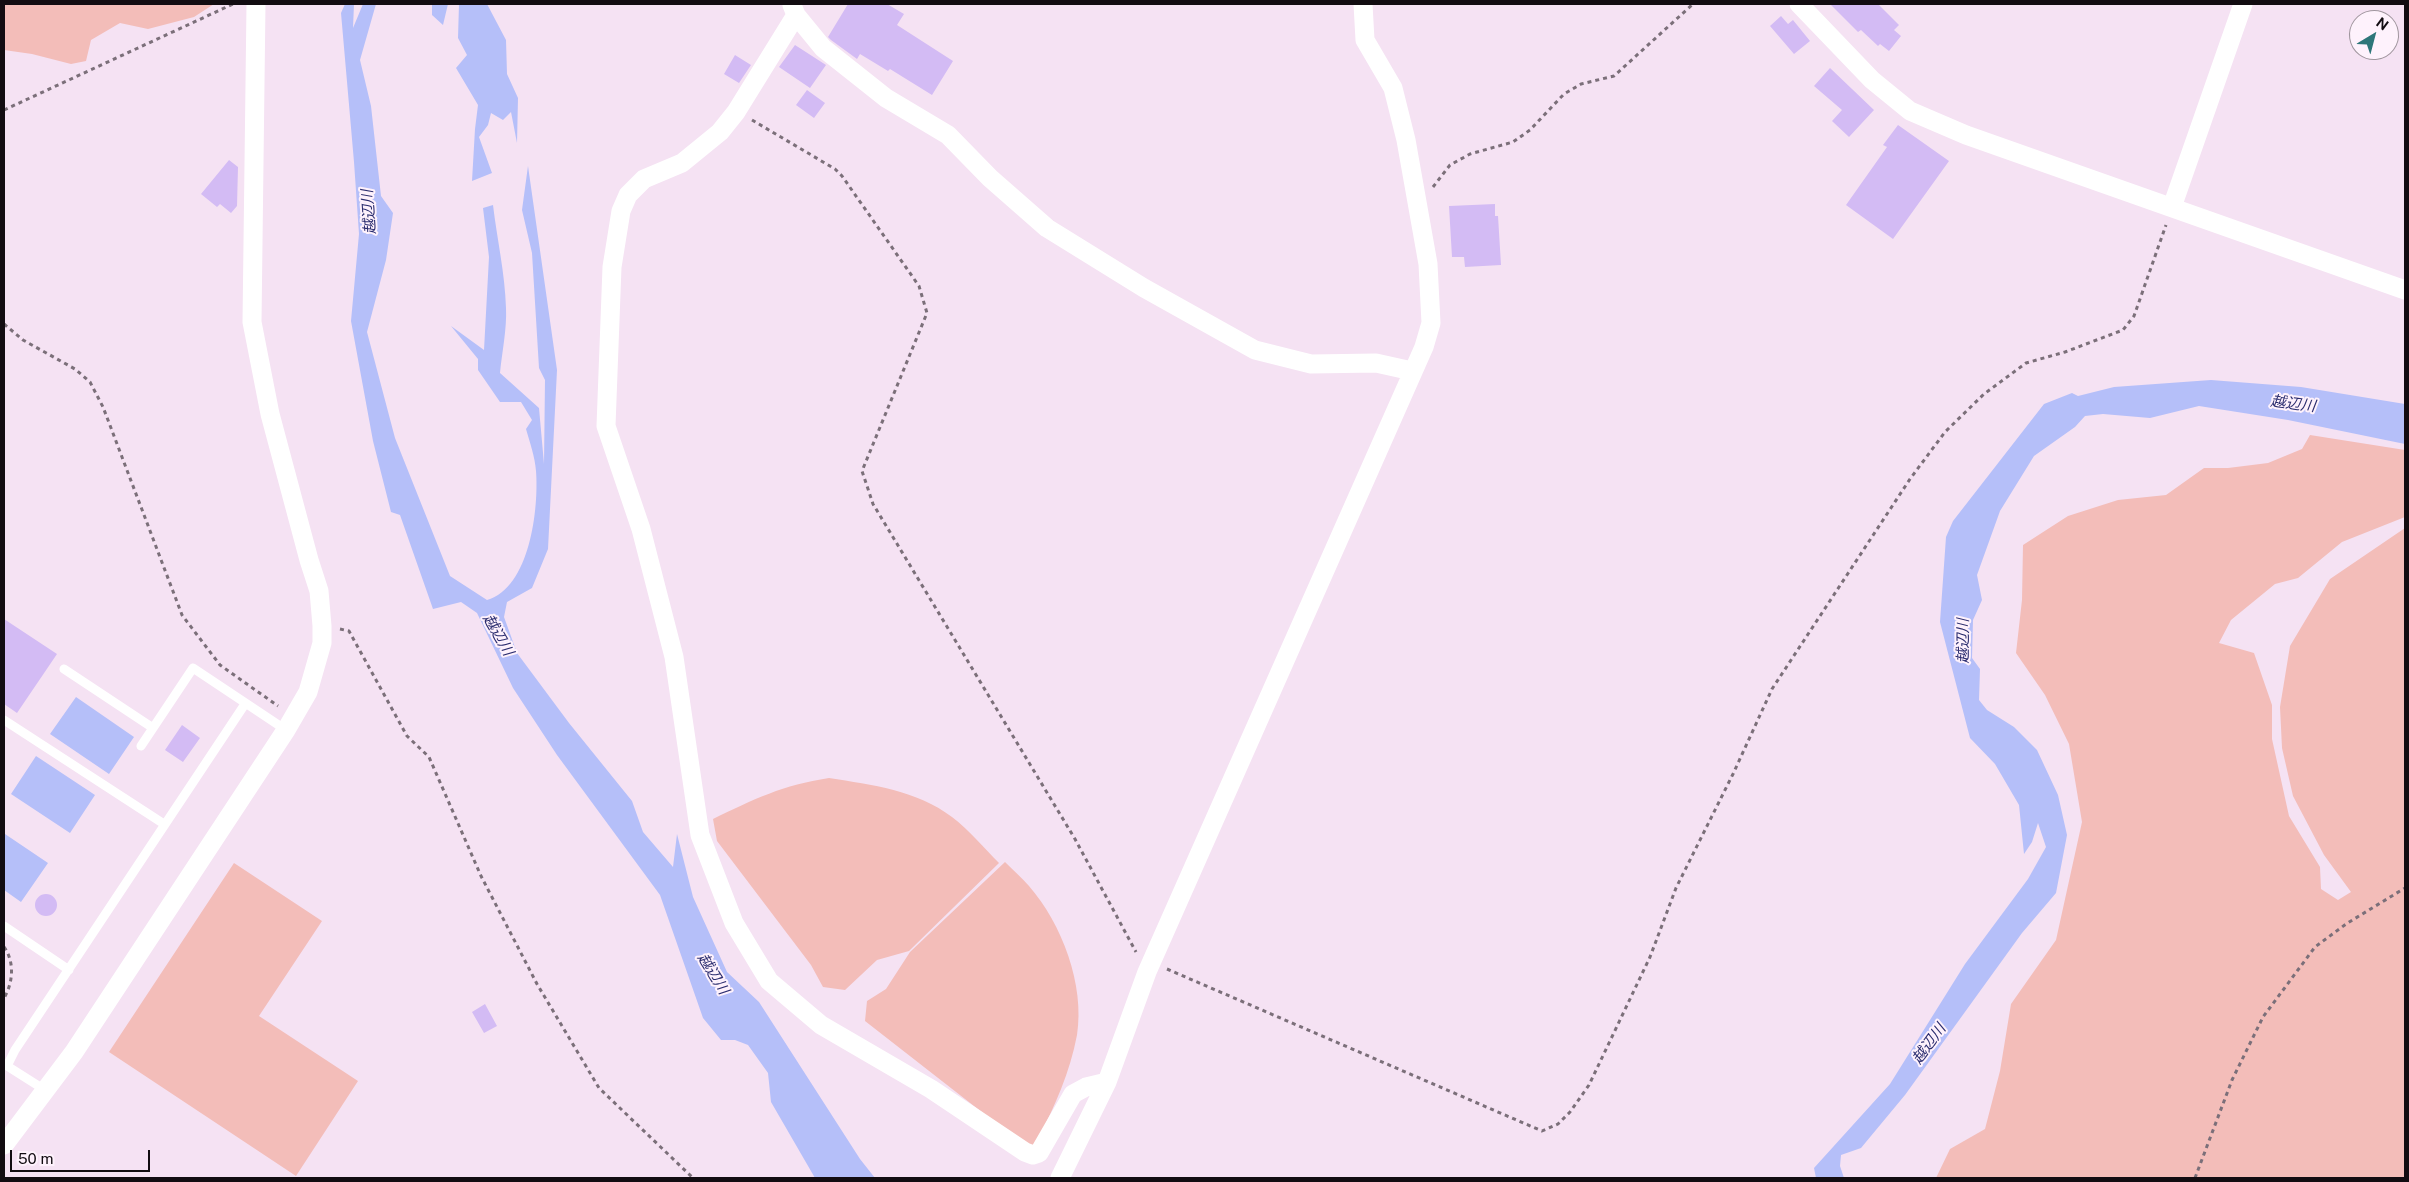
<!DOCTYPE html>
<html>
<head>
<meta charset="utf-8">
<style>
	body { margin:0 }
	#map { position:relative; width:2409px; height:1182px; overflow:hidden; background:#f5e2f3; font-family:"Public Sans",sans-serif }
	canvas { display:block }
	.frame { position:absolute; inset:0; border:5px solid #120c11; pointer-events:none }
	.north { position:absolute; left:2349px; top:10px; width:50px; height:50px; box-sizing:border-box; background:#fef2fc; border:1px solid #a0969e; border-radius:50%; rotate:37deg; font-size:14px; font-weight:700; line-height:20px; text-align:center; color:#120c11 }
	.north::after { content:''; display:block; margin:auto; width:18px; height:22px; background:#2d7679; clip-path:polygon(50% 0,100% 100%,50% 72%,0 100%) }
	.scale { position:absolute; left:10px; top:1150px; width:140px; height:22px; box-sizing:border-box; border:2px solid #120c11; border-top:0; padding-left:6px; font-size:15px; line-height:18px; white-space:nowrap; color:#120c11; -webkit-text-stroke:4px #fef2fc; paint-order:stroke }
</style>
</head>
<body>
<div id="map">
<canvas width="2409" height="1182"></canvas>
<div class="frame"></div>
<div class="north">N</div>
<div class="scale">50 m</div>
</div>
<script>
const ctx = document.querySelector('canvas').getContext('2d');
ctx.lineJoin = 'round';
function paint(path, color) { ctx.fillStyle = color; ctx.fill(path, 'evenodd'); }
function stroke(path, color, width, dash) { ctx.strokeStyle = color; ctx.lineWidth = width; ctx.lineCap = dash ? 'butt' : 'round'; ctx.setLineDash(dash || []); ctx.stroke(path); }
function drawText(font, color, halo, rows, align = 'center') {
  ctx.font = font + ' "Public Sans","Noto Sans JP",sans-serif'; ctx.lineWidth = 4; ctx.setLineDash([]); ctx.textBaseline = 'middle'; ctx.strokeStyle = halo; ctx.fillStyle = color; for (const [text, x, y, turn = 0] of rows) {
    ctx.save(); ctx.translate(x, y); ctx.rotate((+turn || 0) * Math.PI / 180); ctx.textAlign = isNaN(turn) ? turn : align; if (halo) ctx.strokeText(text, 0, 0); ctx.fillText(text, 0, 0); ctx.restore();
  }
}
const green = new Path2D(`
	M4,4H214L194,17L148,29L120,23L91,40L86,61L71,64L32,54L4,50Z
	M2310,435L2405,450V517L2342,542L2298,578L2275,584L2231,620L2219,643L2254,653L2272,705V739L2289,816L2320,867L2321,889L2338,900L2351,892L2324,855L2293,796L2282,748L2280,707L2290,646L2330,579L2405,528V1178H1936L1950,1149L1985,1129L2000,1071L2011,1004L2056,940L2082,822L2069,744L2045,695L2016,653L2022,600L2023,545L2068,516L2118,500L2166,495L2204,468H2228L2268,463L2302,449Z
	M829,778C873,785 916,790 952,817C969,830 984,848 999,863L909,951L877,960L845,990L823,987L811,965L717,841L713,819C754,799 783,785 829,778Z
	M1005,862C1013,870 1022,878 1029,886C1062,924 1085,985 1077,1035C1070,1072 1055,1106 1038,1139L1033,1145H1024L865,1021L867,1001L886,989L910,952Z
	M234,863L322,921L259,1016L358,1081L296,1176L109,1052Z`);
const water = new Path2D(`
	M345,4H354L353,28L363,4H376L360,60L371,106L381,196L393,213L386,260L367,332L395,438L450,576L487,600C530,588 539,508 536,471C535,457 530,443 526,429L532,420L521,402H500L478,370V359L451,326L484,350L489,257L483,208L493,205C497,239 505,273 506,308C507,329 502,352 500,373L539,408L544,464L545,380L539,368L532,253L522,210L528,166L557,370L548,549L532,588L507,602L504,617L517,653L569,723L632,801L643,832L673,867L677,834L693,897L727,972L759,1002L860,1159L875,1178H815L771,1102L768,1073L748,1045L735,1040H721L703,1018L660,895L557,755L513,688L477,613L461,602L433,609L400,515L391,512L373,441L351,321L359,234L354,162L341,13Z
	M432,4H448L443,25L432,15Z
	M459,4H487L506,40L507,74L518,98L517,143L511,112L503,120L491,113L488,125L479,137L492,173L472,181L475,129L478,105L456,68L467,55L458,38Z
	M2211,380L2301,387L2405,404V444L2288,420L2199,406L2150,418L2103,414L2085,416L2075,427L2034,456L2000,511L1977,575L1982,600L1973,620L1972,658L1980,669L1979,700L1987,710L2014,727L2037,750L2058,795L2067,835L2056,893L2022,933L1905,1095L1861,1148L1841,1155L1840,1166L1844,1178H1816L1814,1168L1890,1084L1965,964L2028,879L2046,847L2038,823L2032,842L2024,854L2019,805L1995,764L1970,738L1940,622L1946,537L1953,521L2044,404L2072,393L2078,396L2114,387Z
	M76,697L134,737L109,774L50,734Z
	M36,756L95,795L70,833L11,794Z
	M5,834L48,863L21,902L4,890Z`);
const building = new Path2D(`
	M848,4H887L904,14L897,25L953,61L932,95L890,69L888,71L860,54L857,59L831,40L828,37Z
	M1830,4H1878L1899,25L1894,30L1901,36L1889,51L1880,44L1878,46L1861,30L1858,32Z
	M1781,16L1788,24L1793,20L1810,41L1794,54L1770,26Z
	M795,45L826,65L810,88L779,67Z
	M735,55L751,65L739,83L724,74Z
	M1830,68L1874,110L1849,137L1832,121L1842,110L1814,86Z
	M807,90L825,103L814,118L796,105Z
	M1898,125L1949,161L1893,239L1846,205L1887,147L1883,145Z
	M229,160L238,167L237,206L231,213L220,204L217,207L201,194Z
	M1495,204V216H1498L1501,265L1465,267L1464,257H1452L1449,206Z
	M4,619L57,654L17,713L4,704Z
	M182,725L200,738L183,762L165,750Z
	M35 905a11 11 0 1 1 22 0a11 11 0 1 1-22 0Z
	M485,1004L497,1026L484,1033L472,1012Z`);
const path = new Path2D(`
	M4,110L233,4
	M752,120L835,169L842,176L919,286L927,313L862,471L873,504L1075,839L1136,952
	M1433,187L1450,165L1470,154L1513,142L1530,130L1564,94L1581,84L1614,76L1693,4
	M4,324L23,340L75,369L90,382L103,407L182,615L220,665L278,706
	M340,629L349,631L407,736L429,757L481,876L537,984L599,1088L693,1178
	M4,947C15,962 13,983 4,998
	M1167,969L1542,1131L1558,1124L1570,1112L1589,1085L1650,957L1676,888L1733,774L1772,689L1910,479L1945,432L1984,394L2026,363L2065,352L2123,330L2134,316L2166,225
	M2195,1178L2232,1080L2263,1017L2315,947L2346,924L2405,888`);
const service = new Path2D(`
	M64,669L153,728
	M4,720L164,824
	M141,746L193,668L286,730
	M4,926L69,970
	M4,1064L45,1090
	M7,1066L15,1050L245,704`);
const minor = new Path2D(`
	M1799,4L1872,80L1910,111L1966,135L2405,290
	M792,5L796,15L823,48L886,98L948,135L990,178L1047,228L1144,288L1255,350L1311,364L1376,363L1412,371
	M796,15L736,112L720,132L682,163L644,179L628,195L621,211L612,267L606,426L641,529L674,657L700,835L734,923L769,981L821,1025L931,1089L1025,1152L1033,1155L1039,1153L1073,1094L1086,1087L1107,1082
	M2172,207L2243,4
	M4,1145L74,1052L286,730L308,692L322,643V626L319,591L309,560L270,414L252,322L256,4
	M1060,1178L1107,1082L1147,972L1424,347L1431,323L1428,264L1406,140L1393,88L1365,40L1363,4`);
const waterNames = [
	["越辺川",369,212,-94],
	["越辺川",2293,404,7],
	["越辺川",498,635,60],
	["越辺川",1963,641,-90],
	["越辺川",713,974,58],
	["越辺川",1929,1044,-54]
];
paint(green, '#f3bdb9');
paint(water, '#b5bff9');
paint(building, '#d3bbf4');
stroke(path, '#7b6f79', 3, [4, 4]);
stroke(service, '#fff', 9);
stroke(minor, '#fff', 19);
drawText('italic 15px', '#2a2c6e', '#fef2fc', waterNames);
</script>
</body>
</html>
